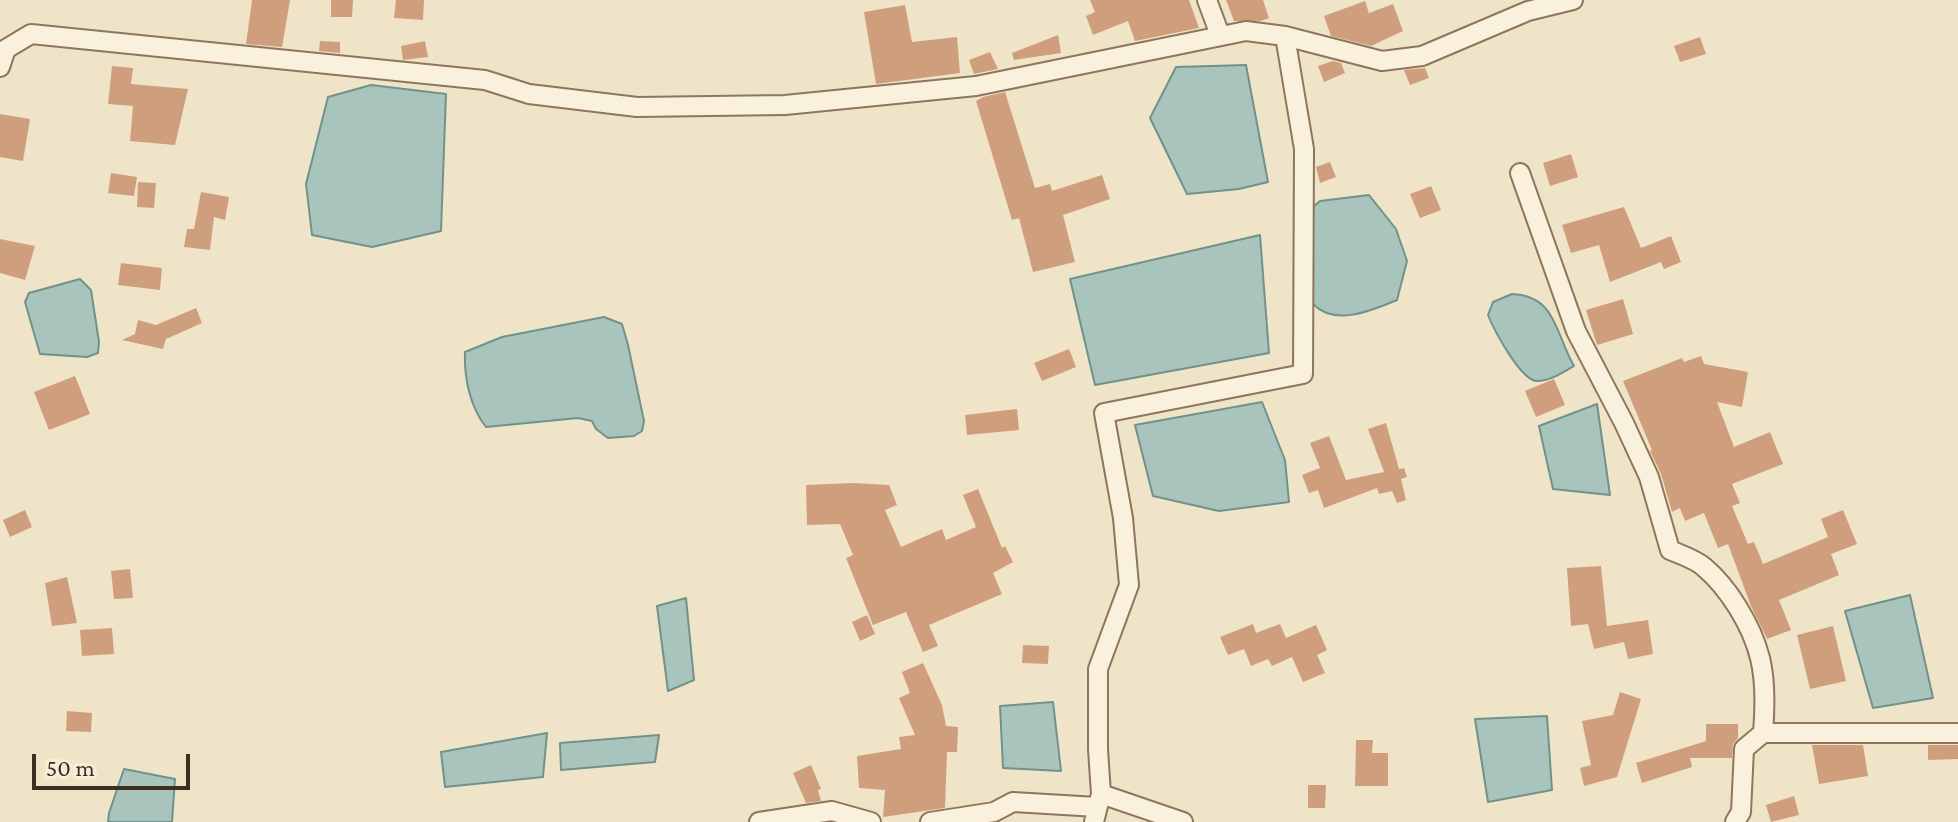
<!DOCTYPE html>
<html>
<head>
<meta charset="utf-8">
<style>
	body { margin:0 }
	#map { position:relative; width:1958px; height:822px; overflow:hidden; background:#f0e4c8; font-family:"Crimson Pro",serif }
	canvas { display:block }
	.scale { position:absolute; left:32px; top:754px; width:158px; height:36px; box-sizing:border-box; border:4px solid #3d2e20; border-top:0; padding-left:10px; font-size:24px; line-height:28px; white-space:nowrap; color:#3d2e20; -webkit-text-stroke:6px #f7eed8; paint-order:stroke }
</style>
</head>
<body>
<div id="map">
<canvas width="1958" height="822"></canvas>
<div class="scale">50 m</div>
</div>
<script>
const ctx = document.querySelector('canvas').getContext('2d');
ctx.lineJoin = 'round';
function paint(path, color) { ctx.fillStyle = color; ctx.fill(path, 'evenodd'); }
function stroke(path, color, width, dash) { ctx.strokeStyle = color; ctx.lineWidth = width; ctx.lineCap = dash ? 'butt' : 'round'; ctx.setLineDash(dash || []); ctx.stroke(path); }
const water = new Path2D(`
	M1246,65L1268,182L1239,189L1187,194L1150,118L1176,67Z
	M371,85L446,94L441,231L372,247L312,235L306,184L328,97Z
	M1369,195L1396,229L1407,261L1397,300C1373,310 1335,327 1313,304L1305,214L1320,201Z
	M1260,235L1269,353L1095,385L1070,279Z
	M80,279L91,290L99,342L98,353L87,357L40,354L25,302L29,293Z
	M1512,294C1557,296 1555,334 1574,366C1564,372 1550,381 1537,381C1521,381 1494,330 1488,315L1493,302Z
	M604,317L622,324L628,345L644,421L642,431L634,436L608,438L596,429L592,421L578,418L486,427C470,407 464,378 465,352L502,337Z
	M1262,402L1285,460L1289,502L1219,511L1153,496L1135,425Z
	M1597,404L1610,495L1553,489L1539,426Z
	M1910,595L1933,698L1873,708L1845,611Z
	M686,598L694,680L668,691L657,606Z
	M1053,702L1061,771L1003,768L1000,706Z
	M1547,716L1552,790L1488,802L1475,719Z
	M547,733L543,777L445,787L441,752Z
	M659,735L655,762L561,770L560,743Z
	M124,769L175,779L172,822H108L109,813Z`);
const building = new Path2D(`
	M252,0H290L282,47L246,44Z
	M331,0H353L352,17H331Z
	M396,0H424L423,20L394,18Z
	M1090,0H1189L1199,28L1135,41L1128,21L1093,35L1086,16L1095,12Z
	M1226,0H1263L1269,18L1261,21H1234Z
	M1365,1L1369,13L1393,4L1403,31L1371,46L1331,36L1324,16Z
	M905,5L912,42L957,37L960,73L876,84L864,12Z
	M1058,35L1061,53L1014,60L1012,53Z
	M1700,37L1706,54L1680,62L1674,46Z
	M320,41L340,42V53L319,51Z
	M425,41L428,57L403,60L401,46Z
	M990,52L998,69L974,74L969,60Z
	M1333,61L1341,63L1345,73L1324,82L1318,66Z
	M112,66L133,68L131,84L188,89L175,145L130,141L133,106L108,104Z
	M1425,68L1429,78L1410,85L1404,70Z
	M1005,92L1035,188L1050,184L1052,191L1102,175L1110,199L1063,215L1075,262L1033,272L1019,218L1012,220L976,101L983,97Z
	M0,114L30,119L23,161L0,157Z
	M1571,154L1578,177L1550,186L1543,163Z
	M1330,162L1336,177L1320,183L1316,167Z
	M111,173L137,177L134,196L108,193Z
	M138,182L156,183L154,208L137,207Z
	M1431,186L1441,210L1420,218L1410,194Z
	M201,192L229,197L225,220L214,217L210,250L184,247L187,229H194Z
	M1624,207L1641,248L1671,236L1681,262L1664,269L1661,262L1610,282L1599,245L1571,253L1562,225Z
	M0,239L35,246L25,280L0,273Z
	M121,263L162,268L160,290L118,285Z
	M1623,299L1633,334L1597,345L1586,310Z
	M196,308L202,323L166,339L163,349L122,340L135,334L138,320L156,325Z
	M1069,349L1076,367L1042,381L1034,363Z
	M1701,356L1704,364L1748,372L1742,407L1717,402L1734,447L1770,432L1783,464L1732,484L1740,503L1732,506L1748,544L1754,542L1763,564L1828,537L1821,519L1843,510L1857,544L1831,554L1839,575L1779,600L1791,630L1767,639L1751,606L1728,544L1718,548L1704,513L1685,521L1680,508L1672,512L1661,474L1650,451L1652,450L1623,381L1682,358L1684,362Z
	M75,376L90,414L49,430L34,392Z
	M1554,379L1565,405L1536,417L1525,391Z
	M1017,409L1019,430L967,435L965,415Z
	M1386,423L1399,469L1404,468L1407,477L1401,479L1406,500L1397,503L1392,491L1379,494L1377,488L1324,508L1318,490L1309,493L1302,475L1320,468L1310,443L1329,436L1346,480L1384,472L1368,429Z
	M853,483L889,485L897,505L885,510L901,547L942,529L946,540L976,527L963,495L978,489L1002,548L1005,546L1013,562L993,573L1002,594L929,625L938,646L923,652L906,612L873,625L846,558L853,555L840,524L807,525L806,485Z
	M25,510L32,527L10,537L3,520Z
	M1601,566L1607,626L1648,620L1653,654L1628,659L1624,642L1594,649L1588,624L1571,626L1567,568Z
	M130,569L133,598L114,599L111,571Z
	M67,577L77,623L52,626L45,583Z
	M867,615L875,634L860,641L852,622Z
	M1253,624L1256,633L1280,624L1286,638L1316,625L1327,650L1317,655L1325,673L1303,682L1292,657L1272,666L1268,659L1251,666L1244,649L1228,655L1220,637Z
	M1833,626L1846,681L1810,689L1797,635Z
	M112,628L114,654L82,656L80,630Z
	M1023,645L1049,646L1048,664L1022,663Z
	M923,663L942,705L946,726L958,727L957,752H947L945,808L883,817L885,790L859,788L857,756L901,749L899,737L915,735L899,698L910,693L902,672Z
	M1620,692L1641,699L1617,777L1584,786L1580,768L1591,765L1582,721L1613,715Z
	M67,711L92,713L91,732L66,731Z
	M1706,724H1738V738L1733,744L1732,758H1690L1692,767L1642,783L1636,763L1706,741Z
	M1356,740H1373L1372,753H1388V786H1355Z
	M1812,745H1863L1868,776L1819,784Z
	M1928,745H1958V759L1928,760Z
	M811,765L821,789L818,790L821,801L806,803L793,773Z
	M1308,785H1326L1325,808H1308Z
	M1794,796L1799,815L1771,822L1766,805Z`);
const minor = new Path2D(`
	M1207,0L1220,35
	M0,67L6,49L31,34L485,80L529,94L637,107L785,105L976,86L1246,31L1285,36L1382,61L1422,56L1528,11L1573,0
	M1520,173L1576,331L1624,423L1649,477L1670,550C1681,555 1695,559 1704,567C1729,588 1752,626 1760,658C1766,682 1765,709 1763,733
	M1101,794L1183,822
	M759,822L832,811L871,822
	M930,822L994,812L1013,802L1097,807
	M1094,822L1101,794L1098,749V669L1129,585L1123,518L1104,413L1303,374L1304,149L1285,36
	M1735,822L1741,812L1744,749L1763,733H1958`);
paint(water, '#a9c4bc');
stroke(water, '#6f938a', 2);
paint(building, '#cf9f7d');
stroke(minor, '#8d765c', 22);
stroke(minor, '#faf1dc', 18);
</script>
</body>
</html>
